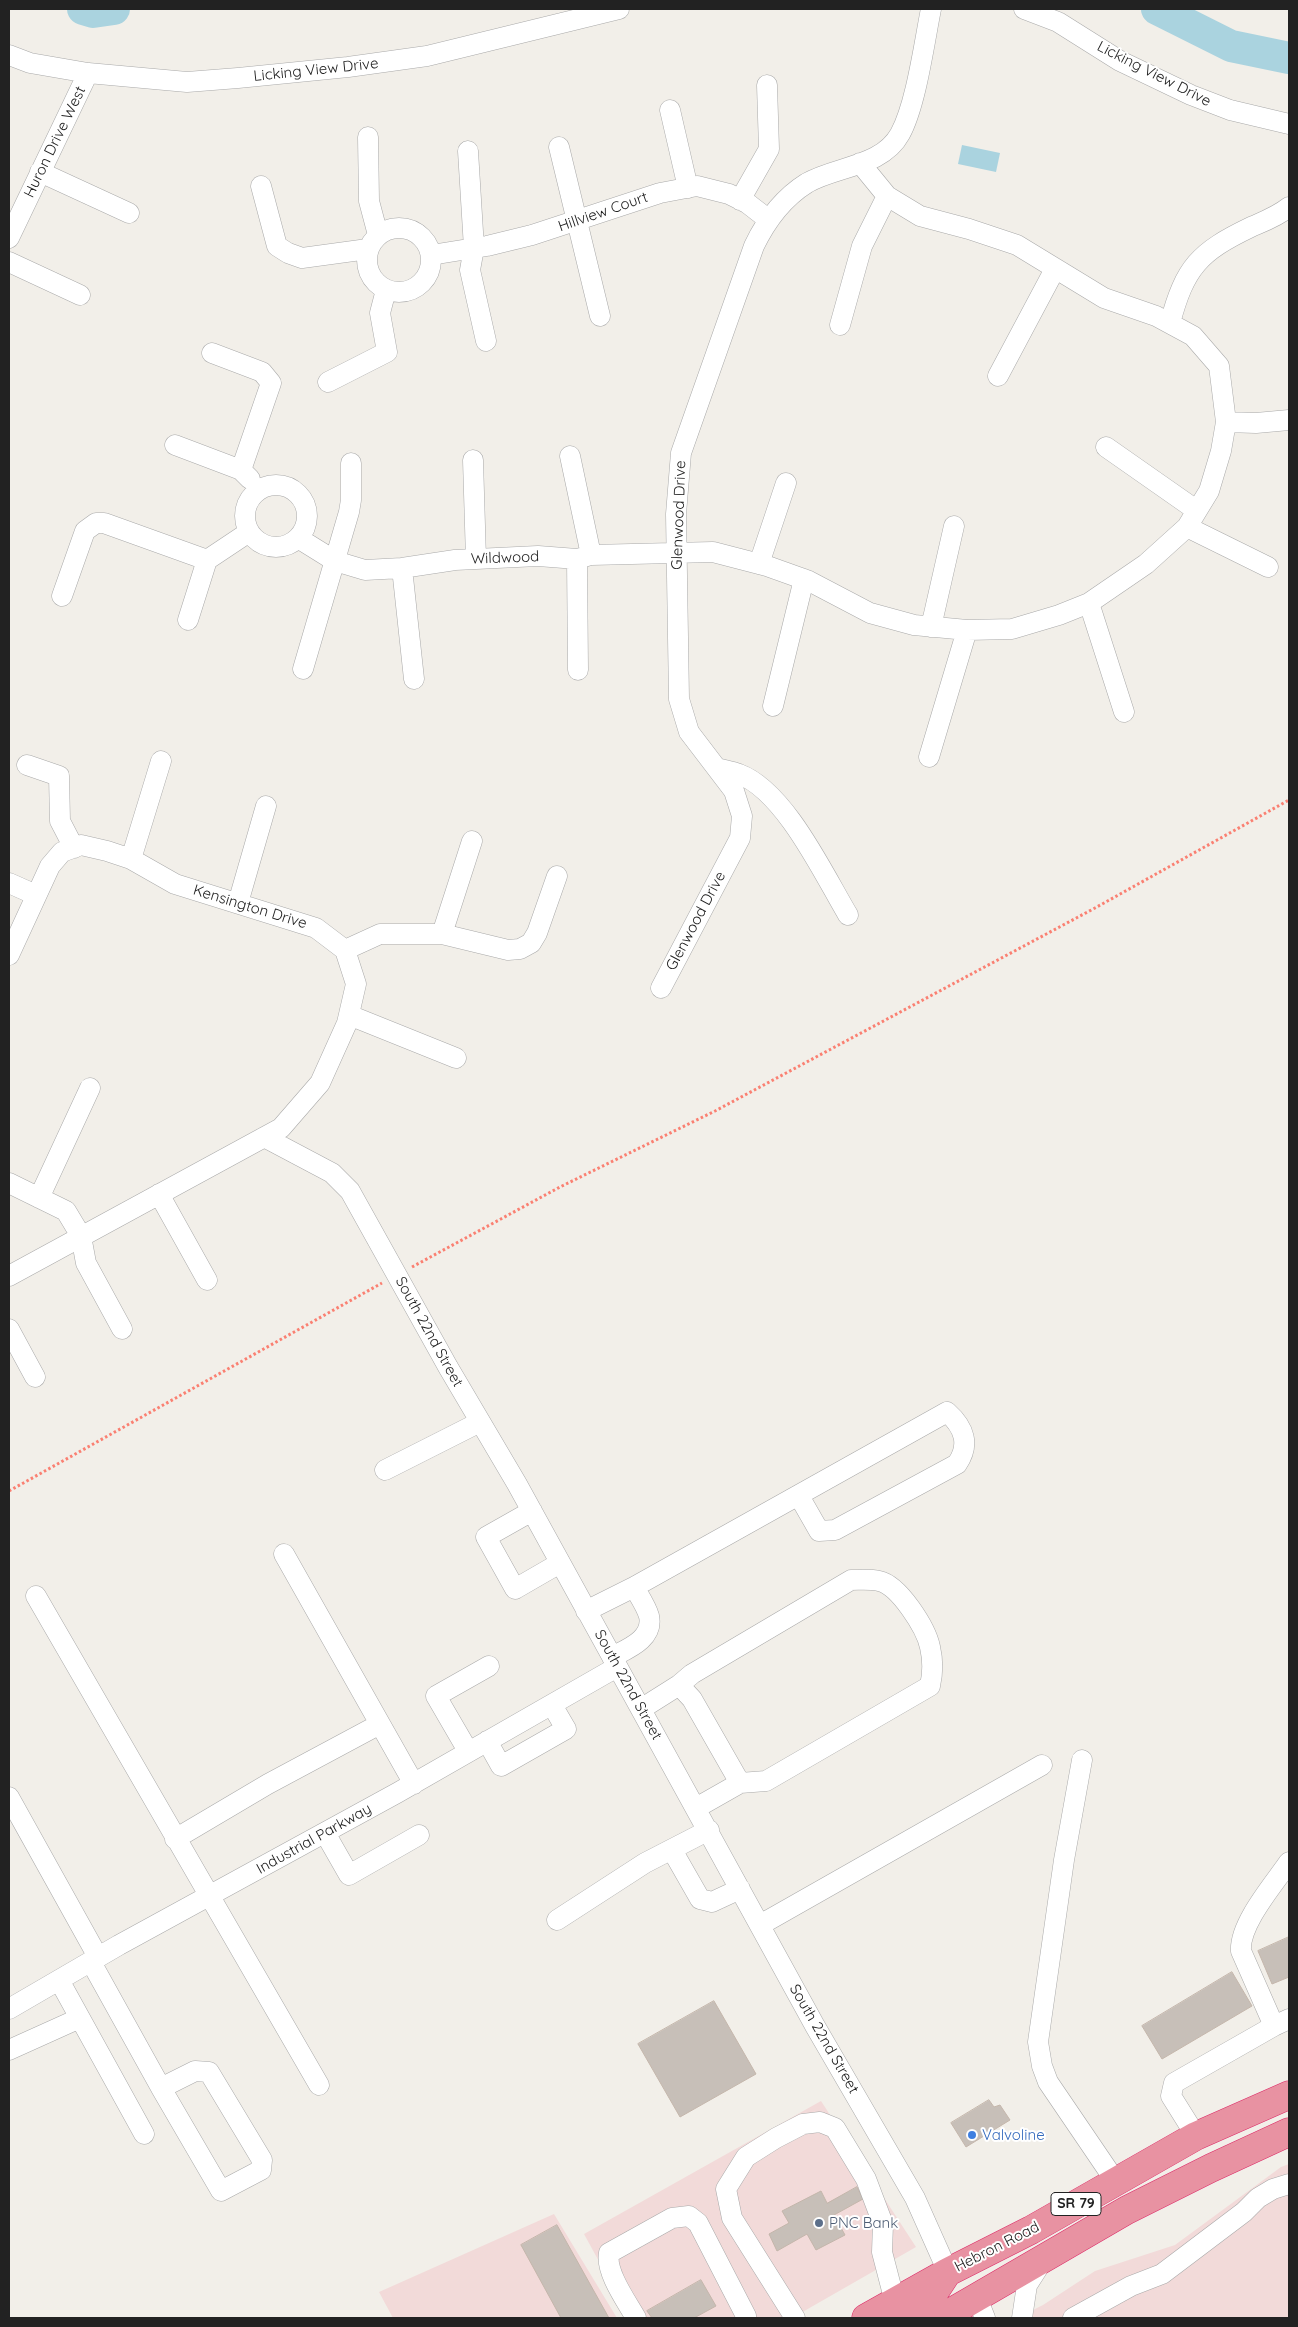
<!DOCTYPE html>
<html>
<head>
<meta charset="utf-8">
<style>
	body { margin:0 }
	#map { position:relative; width:1298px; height:2327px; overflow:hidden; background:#f2efe9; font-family:Quicksand,sans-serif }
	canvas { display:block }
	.frame { position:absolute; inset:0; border:10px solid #222; pointer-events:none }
</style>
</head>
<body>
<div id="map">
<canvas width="1298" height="2327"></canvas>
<div class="frame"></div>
</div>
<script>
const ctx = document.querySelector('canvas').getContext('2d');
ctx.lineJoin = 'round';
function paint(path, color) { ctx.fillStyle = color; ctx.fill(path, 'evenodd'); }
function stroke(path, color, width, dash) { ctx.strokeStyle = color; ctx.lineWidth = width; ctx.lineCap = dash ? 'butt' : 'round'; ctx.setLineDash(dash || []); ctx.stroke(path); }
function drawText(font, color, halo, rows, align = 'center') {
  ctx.font = font + ' Quicksand,sans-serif'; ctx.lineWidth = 4; ctx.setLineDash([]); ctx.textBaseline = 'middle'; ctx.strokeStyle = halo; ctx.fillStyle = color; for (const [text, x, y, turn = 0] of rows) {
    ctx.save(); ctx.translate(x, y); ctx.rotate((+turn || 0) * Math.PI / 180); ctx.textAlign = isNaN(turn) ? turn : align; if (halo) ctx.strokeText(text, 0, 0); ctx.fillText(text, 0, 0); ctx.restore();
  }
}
const commercial = new Path2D(`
	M821,2101L916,2247L792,2318H630L584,2234Z
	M1289,2164V2318H1017L1043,2305L1095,2271L1175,2245L1281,2167Z
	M554,2214L617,2318H393L379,2292Z`);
const water = new Path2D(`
	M962,145L1000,153L996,172L958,164Z`);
const river = new Path2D(`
	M83,9L93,12L114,9
	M1157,9L1231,46L1289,58`);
const building = new Path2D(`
	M1289,1937V1977L1272,1984L1258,1951Z
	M1232,1972L1252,2006L1162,2059L1142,2026Z
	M714,2001L756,2074L680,2117L638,2044Z
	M989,2100L994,2107L1000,2105L1010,2120L966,2147L951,2123Z
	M857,2187L863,2199L834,2215L845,2235L816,2250L807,2234L777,2251L769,2234L789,2223L782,2211L821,2191L827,2203Z
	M557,2225L609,2318H561L521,2245Z
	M701,2280L716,2306L694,2318H652L647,2311Z`);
const path = new Path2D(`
	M412,1267L560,1187L715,1111L1095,908L1289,800
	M9,1491L382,1283`);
const minor = new Path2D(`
	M1024,9L1058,22L1120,61L1191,95L1230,110L1289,124
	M9,55L30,63L88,73L187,82L238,78L348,67L427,56L619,9
	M670,110L688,188
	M368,137L369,201L378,235
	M559,147L600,316
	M468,151L474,248L470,270L486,341
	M40,172L129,213
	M261,186L277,246L288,253L302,258L368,249
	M740,200L769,149L767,85
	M367 260a32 32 0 1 1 64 0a32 32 0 1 1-64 0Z
	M9,238L88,73
	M431,255L487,246L532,235L660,193L697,186L729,194L747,203L769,220
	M9,262L80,295
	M1170,323C1185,267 1199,252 1251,227C1265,221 1278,216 1289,207
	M840,325L862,246L887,196
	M212,353L262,372L271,383L241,470
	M998,376L1055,269
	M328,382L387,352L380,313L386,290
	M1226,422L1256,423L1289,420
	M175,445L241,470L250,479
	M1106,447L1196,510
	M570,456L591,555
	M473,460L476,559
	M245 516a31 31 0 1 1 62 0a31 31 0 1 1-62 0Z
	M1187,527L1268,567
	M298,538L335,561L365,570L402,568L455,560L538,556L577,559L591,555L713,552L767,566L809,581L870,613L914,625L967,630L1012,629L1059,615L1089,603L1146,564L1187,527L1209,491L1221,451L1226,422L1219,366L1193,336L1156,316L1104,298L1017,245L969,229L920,216L887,196L860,163
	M577,559L578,670
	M759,564L786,483
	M402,568L414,679
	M62,596L85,531L96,523H104L207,560
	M1089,603L1124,712
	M188,620L207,560L249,532
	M931,627L954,526
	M303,669L349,512L351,500V463
	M773,706L804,579
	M929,757L967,630
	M27,765L59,776L60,821L74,848
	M717,768C724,770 732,771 739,774C785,791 824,875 848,915
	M131,859L161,761
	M9,883L36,895
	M238,903L266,806
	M442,934L472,841
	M345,950L380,934H442L508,950L520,949L531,943L537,933L557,876
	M9,955L50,866L62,852L81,845L107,851L131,859L175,884L316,928L345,950L356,984L347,1023L320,1083L281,1128L9,1276
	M661,988L740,838L742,816L734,791L689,732L679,699L676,514L681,453L754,246C766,221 783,198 807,183C836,166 882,167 900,134C916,105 924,44 931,9
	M349,1015L456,1058
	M264,1137L332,1173L350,1191L448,1367L517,1484L815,2026L915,2198L948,2272
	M9,1183L66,1211L81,1236L86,1263L122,1329
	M159,1194L207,1280
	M39,1198L90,1088
	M9,1329L35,1377
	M385,1470L480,1422
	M532,1511L486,1537L515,1589L560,1563
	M284,1554L414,1784
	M634,1587L947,1412C965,1428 970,1445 957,1464L835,1530L819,1531L799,1496
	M36,1596L319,2085
	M586,1611L634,1587C639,1596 646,1606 649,1616C654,1639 627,1649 612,1657
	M679,1685L692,1674L851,1580C860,1580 870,1579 879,1581C899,1585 926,1628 930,1647C933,1660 933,1673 930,1686L766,1781L740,1783L696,1808
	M641,1709L679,1685L692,1699L740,1783
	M487,1741L501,1766L566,1729L552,1705
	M468,1751L436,1696L489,1666
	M1082,1760L1064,1860L1038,2042L1042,2066L1048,2082L1116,2182
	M9,1797L98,1957
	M325,1833L349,1875L419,1835
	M175,1839L268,1784L380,1724
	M672,1850L700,1899L712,1902L740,1889
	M557,1920L645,1863L709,1830
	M760,1925L1042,1765
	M91,1962L161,2088
	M59,1980L144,2134
	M9,2009L119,1945L397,1793L617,1667
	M1274,2026L1241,1951C1239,1924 1274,1884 1289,1862
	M9,2050L80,2018
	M195,2071L209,2072L262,2160L261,2170L221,2191L161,2088Z
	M1196,2136L1171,2096L1174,2083L1274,2026L1289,2019
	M977,2298L985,2318
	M636,2318C627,2302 605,2272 609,2253L672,2218L689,2216L698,2223L746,2316
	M795,2318L732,2218L726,2189L746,2157L776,2138L803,2124L820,2122L835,2128L866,2179L883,2224L882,2252L895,2302
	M1022,2318L1027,2285L1043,2260
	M1073,2318L1131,2286L1162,2274L1244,2212L1258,2198L1273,2189L1289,2184`);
const highway = new Path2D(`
	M866,2318L948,2272L1031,2230L1196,2136L1289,2095
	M910,2318L922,2311L945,2276
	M941,2318L1127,2210L1211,2168L1289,2132`);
const markers = [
	[972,2135,5,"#3f7fe0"],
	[819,2223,5,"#5c6f8a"]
];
const shields = [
	[1076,2204,50]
];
const shieldNames = [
	["SR 79",1076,2204]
];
const streetNames = [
	["Licking View Drive",316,70,-6],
	["Licking View Drive",1154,74,27],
	["Huron Drive West",55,142,-64],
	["Hillview Court",603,212,-19],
	["Glenwood Drive",679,515,-88],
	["Wildwood",505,558,-2],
	["Kensington Drive",250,907,17],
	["Glenwood Drive",696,921,-62],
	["South 22nd Street",429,1332,61],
	["South 22nd Street",628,1685,61],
	["Industrial Parkway",314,1839,-29],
	["South 22nd Street",824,2039,60],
	["Hebron Road",997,2247,-27]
];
const shopNames = [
	["Valvoline",982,2135]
];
const serviceNames = [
	["PNC Bank",829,2223]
];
paint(commercial, '#f2dad9');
paint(water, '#aad3df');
stroke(river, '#aad3df', 32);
paint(building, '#c7bfb8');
stroke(building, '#c4b6ab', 1);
stroke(minor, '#a9a9a9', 21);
stroke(highway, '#dc2a67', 29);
stroke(path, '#fa8072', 3, [2.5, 2.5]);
stroke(minor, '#fff', 20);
stroke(highway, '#e892a2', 28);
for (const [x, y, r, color] of markers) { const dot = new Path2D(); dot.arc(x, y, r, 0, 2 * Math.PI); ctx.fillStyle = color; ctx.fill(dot); stroke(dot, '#fff', 2); }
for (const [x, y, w] of shields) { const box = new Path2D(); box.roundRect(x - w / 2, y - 11.5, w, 23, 4); ctx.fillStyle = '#fff'; ctx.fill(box); stroke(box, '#222', 1); }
drawText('bold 14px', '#222', null, shieldNames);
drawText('15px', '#222', '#fff', streetNames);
drawText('15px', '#366cbe', '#fff', shopNames, 'left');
drawText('15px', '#4e5e75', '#fff', serviceNames, 'left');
</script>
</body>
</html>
